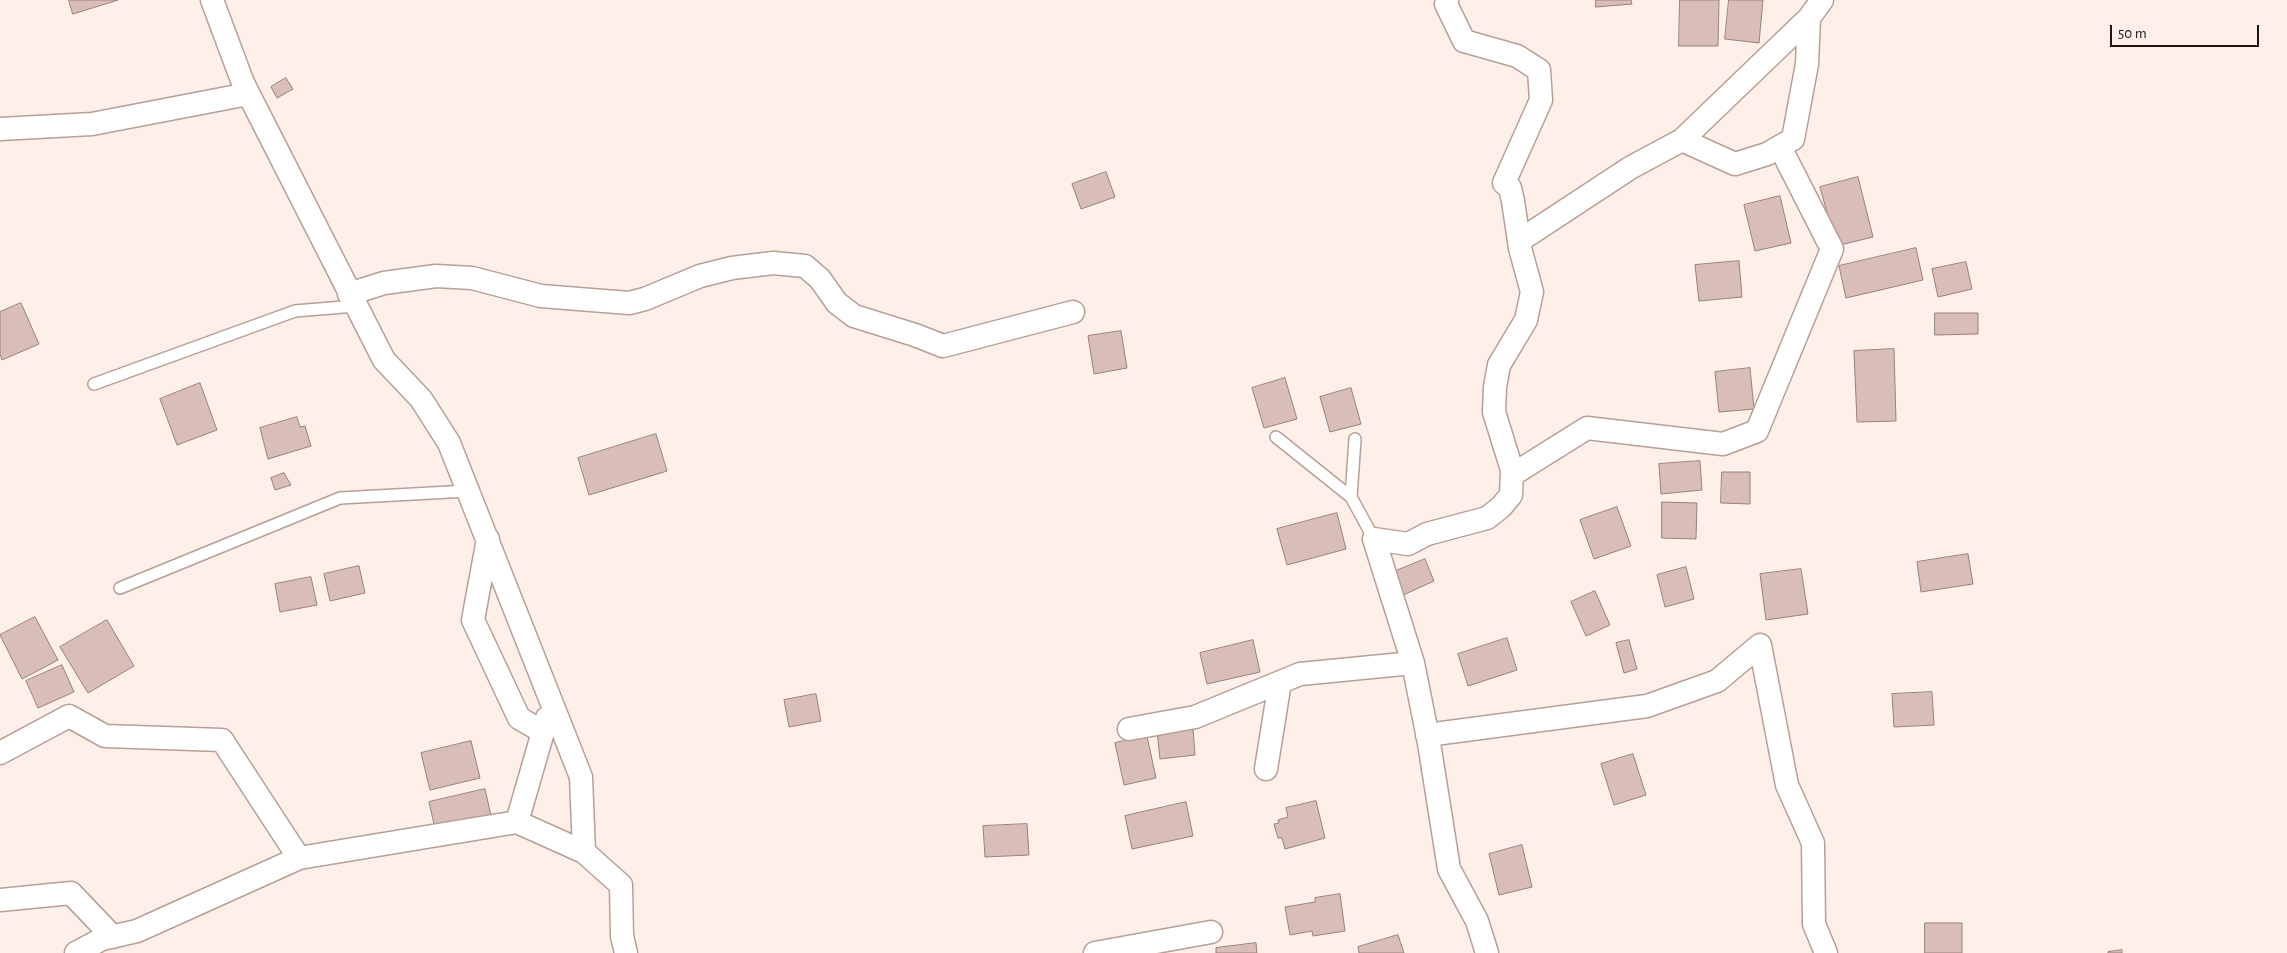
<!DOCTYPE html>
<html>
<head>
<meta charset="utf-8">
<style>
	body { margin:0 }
	#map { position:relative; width:2287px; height:953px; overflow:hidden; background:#ffefe9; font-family:"Alegreya Sans",sans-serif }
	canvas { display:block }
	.scale { position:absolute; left:2110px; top:25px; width:149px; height:22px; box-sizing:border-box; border:2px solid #1f1612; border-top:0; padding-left:6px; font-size:15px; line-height:18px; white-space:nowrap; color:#1f1612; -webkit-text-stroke:4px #ffefe9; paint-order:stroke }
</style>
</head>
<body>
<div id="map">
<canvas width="2287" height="953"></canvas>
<div class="scale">50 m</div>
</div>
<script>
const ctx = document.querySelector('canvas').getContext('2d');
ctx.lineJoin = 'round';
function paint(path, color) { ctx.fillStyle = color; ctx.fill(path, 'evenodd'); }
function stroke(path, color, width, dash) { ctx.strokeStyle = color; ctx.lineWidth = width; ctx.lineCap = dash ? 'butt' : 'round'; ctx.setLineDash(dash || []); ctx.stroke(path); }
const building = new Path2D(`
	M69,0H118L73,14Z
	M1596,0H1631L1632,4L1596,7Z
	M1680,0H1719L1718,46H1679Z
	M1729,0H1763L1759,43L1725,39Z
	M286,78L293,89L277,98L271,87Z
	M1106,172L1115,197L1081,209L1072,184Z
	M1858,177L1873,237L1836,246L1820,187Z
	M1780,196L1791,243L1755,251L1744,205Z
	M1916,248L1923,280L1846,298L1839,266Z
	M1739,261L1742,297L1699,301L1695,265Z
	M1966,262L1972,289L1938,297L1932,269Z
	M21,303L39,344L2,360L0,354V312Z
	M1935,313H1978V334L1935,335Z
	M1121,331L1127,368L1094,374L1088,336Z
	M1894,349L1896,421L1857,422L1854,351Z
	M1750,368L1754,409L1719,412L1715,372Z
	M1285,378L1297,419L1264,428L1252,388Z
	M200,383L217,430L177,445L160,399Z
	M1351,388L1361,424L1330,432L1320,397Z
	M297,417L300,427L305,426L311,446L268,459L260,428Z
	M656,434L667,471L589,495L578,458Z
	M1700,461L1702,490L1661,494L1659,464Z
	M1722,472H1750V504L1721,503Z
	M284,473L291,485L275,490L271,478Z
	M1662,502L1697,503L1696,539L1662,538Z
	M1617,507L1631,546L1594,559L1580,520Z
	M1337,513L1346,549L1287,565L1277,529Z
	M1968,554L1973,584L1921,592L1917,562Z
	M1425,559L1434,581L1401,596L1391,573Z
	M359,566L365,593L330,601L324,574Z
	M1686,567L1694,599L1665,607L1657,575Z
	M1801,569L1808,614L1766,620L1760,574Z
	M311,577L317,605L280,612L275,584Z
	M1595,591L1610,625L1586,636L1571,602Z
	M35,617L58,660L22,679L0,635Z
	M107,620L134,666L88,693L60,647Z
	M1507,638L1517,670L1468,686L1458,654Z
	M1253,640L1260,672L1207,684L1200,653Z
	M1629,640L1637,669L1624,673L1616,643Z
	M62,665L74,692L38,708L26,681Z
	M1932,692L1934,725L1894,727L1892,694Z
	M816,694L821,721L789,727L784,700Z
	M1193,728L1195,755L1160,759L1157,731Z
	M1147,736L1156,778L1124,785L1115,743Z
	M471,741L480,778L430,790L421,753Z
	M1633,754L1646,795L1614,805L1601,764Z
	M485,789L492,820L436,833L429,802Z
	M1316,801L1325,838L1285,849L1282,838H1278L1274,824L1279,823L1278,820L1288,817L1286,808Z
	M1186,802L1193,836L1132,849L1125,816Z
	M1027,824L1029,855L985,857L983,826Z
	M1522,845L1532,887L1499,895L1489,854Z
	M1340,894L1345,931L1313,936L1312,931L1290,935L1285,907L1315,902V898Z
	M1925,923H1962V953H1925Z
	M1398,935L1404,953H1359L1358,947Z
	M1256,943L1257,953H1216V948Z
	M2122,950V953H2108V952Z`);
const service = new Path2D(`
	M94,384L295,311L355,306
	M1276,437L1351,497L1374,539
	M1351,497L1355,439
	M120,588L340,498L468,491`);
const minor = new Path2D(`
	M212,0L243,83L384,360L421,399L449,443L581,777L584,852L621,885L622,936L626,953
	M1447,0L1446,4L1464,41L1517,56L1539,70L1541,100L1504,183L1510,188L1513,201L1520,248L1532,292L1526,320L1499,365L1495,387L1494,412L1512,470L1511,495L1501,507L1487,518L1427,534L1408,544L1374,539L1413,663L1429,743L1449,869L1477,921L1487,953
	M0,129L92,124L248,94
	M1682,140L1809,18
	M1519,241L1630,168L1682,140L1735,164L1767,154L1793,139L1807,64L1809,18L1822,0
	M349,294L384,283L436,276L472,278L541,296L629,303L645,299L700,276L732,268L773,263L805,266L820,279L837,303L854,316L915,335L943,346L1073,312
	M1512,475L1587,428L1723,444L1757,431L1832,249L1780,147
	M488,539L473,620L519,718L543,732
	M547,718L517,822L584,852
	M1129,729L1195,717L1300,674L1413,663
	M1427,735L1647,706L1717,681L1760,645L1787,785L1813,843L1814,924L1826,953
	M0,753L69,716L105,736L222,740L299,858
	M1266,769L1280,682
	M0,900L71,893L113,937
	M76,953L102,939L137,931L299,858L517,822
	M1095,953L1211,932`);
paint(building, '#d9beb7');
stroke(building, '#998079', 1);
stroke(service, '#b89f96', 14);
stroke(minor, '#b89f96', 25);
stroke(service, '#fff', 11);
stroke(minor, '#fff', 22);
</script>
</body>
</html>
